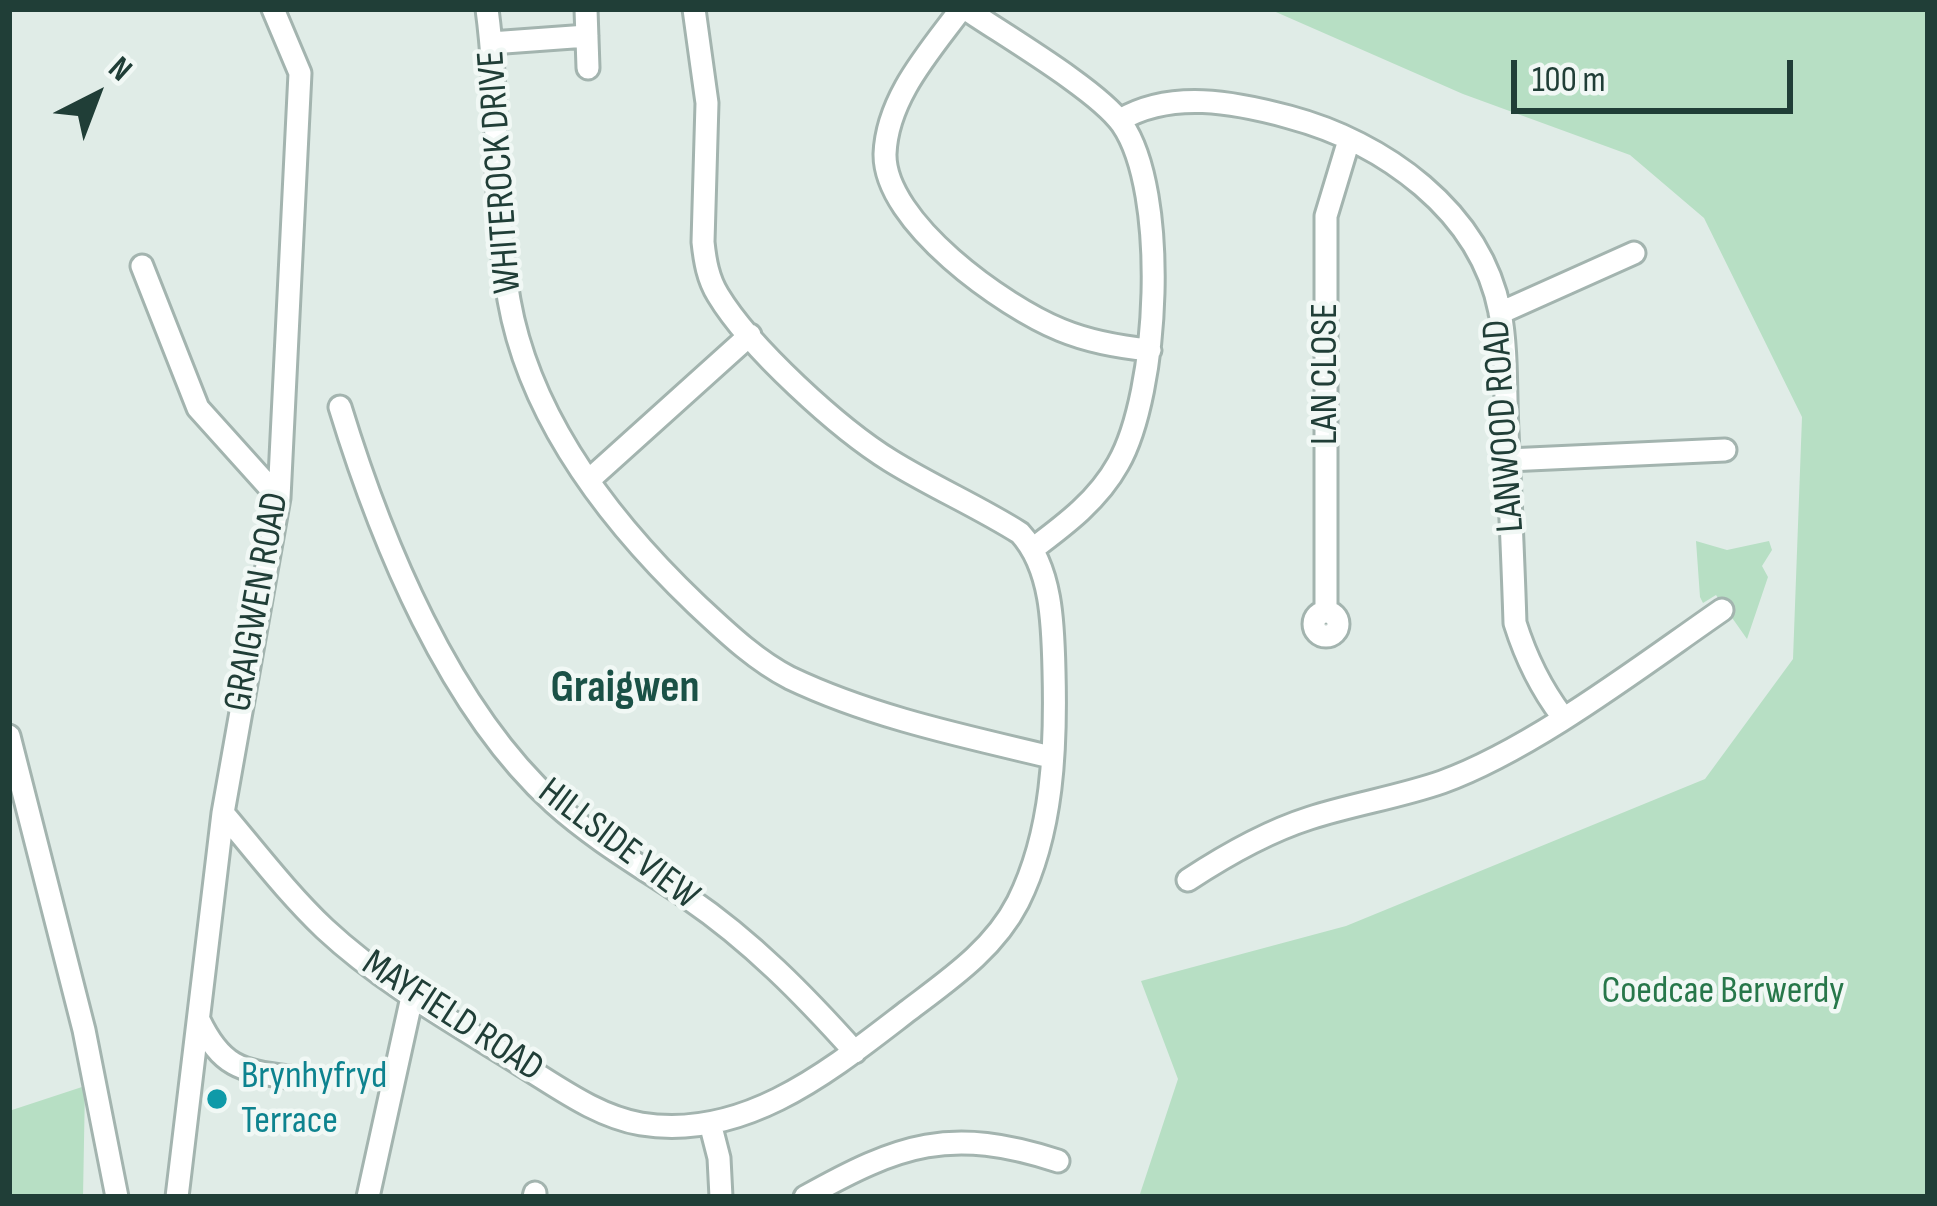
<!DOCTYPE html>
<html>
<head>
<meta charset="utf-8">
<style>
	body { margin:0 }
	#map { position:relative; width:1937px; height:1206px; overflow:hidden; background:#e0ece7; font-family:"Sofia Sans Condensed",sans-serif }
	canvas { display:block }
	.frame { position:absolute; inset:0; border:12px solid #203e37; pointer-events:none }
	.north { position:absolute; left:36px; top:36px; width:120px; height:120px; -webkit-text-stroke:9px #f1f8f5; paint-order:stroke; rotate:42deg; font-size:33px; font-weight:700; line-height:48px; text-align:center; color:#203e37 }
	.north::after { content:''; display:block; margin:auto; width:42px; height:54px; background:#203e37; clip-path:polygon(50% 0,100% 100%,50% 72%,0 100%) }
	.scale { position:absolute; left:1511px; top:60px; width:282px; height:54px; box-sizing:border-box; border:6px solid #203e37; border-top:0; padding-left:15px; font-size:36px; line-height:42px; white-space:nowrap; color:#203e37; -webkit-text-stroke:9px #f1f8f5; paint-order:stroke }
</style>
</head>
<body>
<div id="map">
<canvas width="1937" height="1206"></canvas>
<div class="frame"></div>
<div class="north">N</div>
<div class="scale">100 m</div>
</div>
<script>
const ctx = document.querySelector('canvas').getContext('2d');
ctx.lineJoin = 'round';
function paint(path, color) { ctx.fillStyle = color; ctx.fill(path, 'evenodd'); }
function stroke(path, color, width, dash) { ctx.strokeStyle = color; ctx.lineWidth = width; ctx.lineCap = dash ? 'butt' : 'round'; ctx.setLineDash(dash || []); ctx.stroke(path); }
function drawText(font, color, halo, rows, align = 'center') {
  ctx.font = font + ' "Sofia Sans Condensed",sans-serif'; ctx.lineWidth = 9; ctx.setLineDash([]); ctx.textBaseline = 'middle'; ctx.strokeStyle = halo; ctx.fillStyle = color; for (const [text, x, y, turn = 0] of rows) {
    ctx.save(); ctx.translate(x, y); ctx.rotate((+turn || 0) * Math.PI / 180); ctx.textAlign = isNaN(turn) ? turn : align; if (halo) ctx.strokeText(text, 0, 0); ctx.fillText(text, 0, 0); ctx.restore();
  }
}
const green = new Path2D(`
	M1269,9H1928V1197H1139L1178,1079L1141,981L1346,926L1705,779L1793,659L1802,417L1704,218L1630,155L1463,94Z
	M1696,541L1727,550L1769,541L1772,550L1762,566L1768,577L1747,639L1716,595L1703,603L1700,597Z
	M85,1086L83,1197H9V1111Z`);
const minor = new Path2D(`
	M487,9C500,105 492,204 509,300C530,419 612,524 697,605C726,632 755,660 790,678C872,717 963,736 1051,757
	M586,9L588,68
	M961,9C930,51 887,98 885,154C884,222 1004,307 1061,330C1090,342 1119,347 1150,350
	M966,9C1004,35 1098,90 1122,124C1169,192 1159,393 1118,464C1098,500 1066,524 1034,548
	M491,43L587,36
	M1120,120C1171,90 1234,102 1289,117C1383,142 1480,210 1500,312C1507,350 1505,392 1507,431C1510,495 1513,559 1515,623C1526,658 1540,687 1562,716
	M142,266L198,408L279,498
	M1500,313L1634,253
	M340,407C381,541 449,708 554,803C595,840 642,867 688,898C751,941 804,995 855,1052
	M1508,460L1725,450
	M589,480L750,335
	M1326,611V216L1349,140
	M1314 624a12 12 0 1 1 24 0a12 12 0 1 1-24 0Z
	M9,736L84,1030L117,1197
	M223,813C256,852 288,894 325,929C383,983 453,1022 520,1064C558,1087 596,1116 641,1124C746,1141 832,1069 909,1010C950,979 994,949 1018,902C1053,832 1056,748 1054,671C1053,625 1052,568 1020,533C979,507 933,487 891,461C839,429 750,348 718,295C708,279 705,261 703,242L707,103L694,9
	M1188,880C1226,855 1266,832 1310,818C1353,804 1399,797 1442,782C1533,749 1641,666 1722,610
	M199,1020C221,1066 240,1071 288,1077
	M710,1123L719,1158L721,1197
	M177,1197L223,813L279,498L300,73L273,9
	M368,1197L412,997
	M534,1197L535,1193
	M805,1197C900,1144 950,1126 1058,1161`);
const markers = [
	[217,1099,12,"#0f9aa8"]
];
const streetNames = [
	["WHITEROCK DRIVE",501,172,-94],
	["LAN CLOSE",1326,374,-90],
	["LANWOOD ROAD",1505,426,-94],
	["GRAIGWEN ROAD",258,602,-80],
	["HILLSIDE VIEW",618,845,37],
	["MAYFIELD ROAD",452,1017,33]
];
const parkNames = [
	["Coedcae Berwerdy",1723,992]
];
const cultureNames = [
	["Brynhyfryd",241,1077],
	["Terrace",241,1122]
];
const quarterNames = [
	["Graigwen",625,690]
];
paint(green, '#b7dfc4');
stroke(minor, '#a3b4af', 27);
stroke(minor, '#fff', 21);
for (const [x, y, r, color] of markers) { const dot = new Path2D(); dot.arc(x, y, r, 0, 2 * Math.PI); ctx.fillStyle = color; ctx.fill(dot); stroke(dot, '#f1f8f5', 4.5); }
drawText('39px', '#203e37', '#f1f8f5', streetNames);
drawText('39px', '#27774a', '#f1f8f5', parkNames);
drawText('39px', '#0d838f', '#f1f8f5', cultureNames, 'left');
drawText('bold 45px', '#1a5146', '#f1f8f5', quarterNames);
</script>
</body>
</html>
